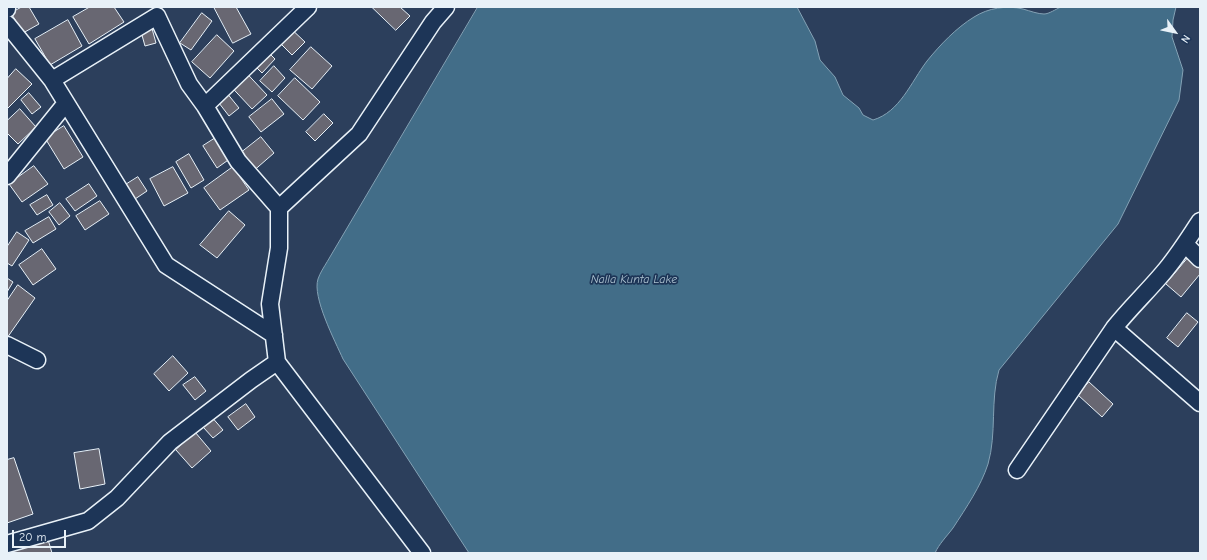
<!DOCTYPE html>
<html>
<head>
<meta charset="utf-8">
<style>
	body { margin:0 }
	#map { position:relative; width:1207px; height:560px; overflow:hidden; background:#2c3f5c; font-family:"Comic Neue",sans-serif }
	canvas { display:block }
	.frame { position:absolute; inset:0; border:8px solid #e8f1f8; pointer-events:none }
	.north { position:absolute; left:1155px; top:12px; width:40px; height:40px; -webkit-text-stroke:3px #1d3557; paint-order:stroke; rotate:123deg; font-size:11px; font-weight:700; line-height:16px; text-align:center; color:#e8f1f8 }
	.north::after { content:''; display:block; margin:auto; width:14px; height:18px; background:#e8f1f8; clip-path:polygon(50% 0,100% 100%,50% 72%,0 100%) }
	.scale { position:absolute; left:12px; top:530px; width:54px; height:18px; box-sizing:border-box; border:2px solid #e8f1f8; border-top:0; padding-left:5px; font-size:12px; line-height:14px; white-space:nowrap; color:#e8f1f8; -webkit-text-stroke:3px #1d3557; paint-order:stroke }
</style>
</head>
<body>
<div id="map">
<canvas width="1207" height="560"></canvas>
<div class="frame"></div>
<div class="north">N</div>
<div class="scale">20 m</div>
</div>
<script>
const ctx = document.querySelector('canvas').getContext('2d');
ctx.lineJoin = 'round';
function paint(path, color) { ctx.fillStyle = color; ctx.fill(path, 'evenodd'); }
function stroke(path, color, width, dash) { ctx.strokeStyle = color; ctx.lineWidth = width; ctx.lineCap = dash ? 'butt' : 'round'; ctx.setLineDash(dash || []); ctx.stroke(path); }
function drawText(font, color, halo, rows, align = 'center') {
  ctx.font = font + ' "Comic Neue",sans-serif'; ctx.lineWidth = 3.5; ctx.setLineDash([]); ctx.textBaseline = 'middle'; ctx.strokeStyle = halo; ctx.fillStyle = color; for (const [text, x, y, turn = 0] of rows) {
    ctx.save(); ctx.translate(x, y); ctx.rotate((+turn || 0) * Math.PI / 180); ctx.textAlign = isNaN(turn) ? turn : align; if (halo) ctx.strokeText(text, 0, 0); ctx.fillText(text, 0, 0); ctx.restore();
  }
}
const water = new Path2D(`
	M478,7H797L815,41L820,60L835,77L843,95L859,108L863,115L873,120C900,112 911,82 927,61C940,45 956,28 974,17C988,8 1007,5 1023,9C1030,11 1038,14 1044,14C1049,14 1056,9 1061,7H1176L1173,20L1172,37L1183,70L1179,100L1118,224L999,370C990,400 997,433 988,464C981,486 966,508 953,528C947,536 939,544 935,553H469L343,359C335,341 312,297 318,279C320,273 324,267 327,262Z`);
const building = new Path2D(`
	M22,7H29L39,24L23,33L11,13Z
	M90,7H114L124,22L89,44L73,17Z
	M214,7H236L251,34L233,43Z
	M372,7H400L410,16L396,30Z
	M202,13L212,21L191,50L180,43Z
	M68,20L82,46L50,65L35,39Z
	M286,24L305,42L292,55L274,37Z
	M151,25L156,43L145,46L140,28Z
	M217,35L234,51L210,78L192,62Z
	M261,45L275,59L262,73L248,59Z
	M311,47L332,66L312,89L290,70Z
	M238,64L267,95L252,109L223,78Z
	M274,66L285,78L272,92L260,81Z
	M16,69L32,84L7,109V79Z
	M295,78L320,102L303,120L278,96Z
	M222,87L239,108L229,116L212,94Z
	M29,93L41,107L32,114L21,100Z
	M272,99L284,114L261,132L249,117Z
	M20,109L36,127L18,144L7,133V121Z
	M324,114L333,123L315,141L306,132Z
	M64,126L83,157L64,169L45,138Z
	M217,137L231,158L217,168L203,146Z
	M261,137L274,153L251,173L237,156Z
	M189,154L204,180L191,188L176,162Z
	M34,166L48,184L22,202L9,184Z
	M173,167L188,193L164,206L150,179Z
	M233,167L249,190L220,210L204,188Z
	M138,177L147,191L129,203L119,189Z
	M89,184L97,196L75,211L66,199Z
	M47,195L53,205L37,215L30,205Z
	M100,201L109,214L85,230L76,216Z
	M60,203L70,216L59,225L49,212Z
	M229,211L245,225L217,258L200,245Z
	M49,217L56,229L33,243L25,231Z
	M17,232L29,240L12,266L7,263V247Z
	M42,249L56,269L33,285L19,265Z
	M1188,258L1200,267V274L1181,297L1166,284Z
	M7,278L13,282L7,292Z
	M18,285L35,298L7,338V301Z
	M1187,313L1198,322L1178,347L1167,338Z
	M173,356L188,373L169,391L154,374Z
	M195,377L206,391L195,400L183,385Z
	M1089,382L1113,404L1102,417L1078,395Z
	M246,404L255,417L238,430L228,417Z
	M204,408L223,430L213,438L194,417Z
	M195,432L211,451L192,468L176,450Z
	M99,449L105,484L80,489L74,453Z
	M14,458L33,514L7,523V460Z
	M47,536L52,553H10L8,547Z`);
const street = new Path2D(`
	M7,9V7
	M7,24L52,80L166,265L274,335
	M52,80L157,16L189,84L205,106L238,161L279,208V248L270,304L277,362
	M205,106L308,7
	M7,176L66,103
	M279,208L359,134L433,22L446,7
	M1185,244L1200,259
	M1114,328L1200,403
	M7,345L37,360
	M1017,470L1114,328C1129,309 1147,292 1163,273C1177,257 1188,239 1200,221
	M7,544L88,521L117,498L170,442L251,380L277,362L422,553`);
const waterNames = [
	["Nalla Kunta Lake",634,280]
];
paint(water, '#426d88');
stroke(water, '#84a2b5', 1);
paint(building, '#686772');
stroke(building, '#e8f1f8', 1);
stroke(street, '#e8f1f8', 19);
stroke(street, '#1d3557', 16);
drawText('italic 12px', '#aec3d1', '#1d3557', waterNames);
</script>
</body>
</html>
